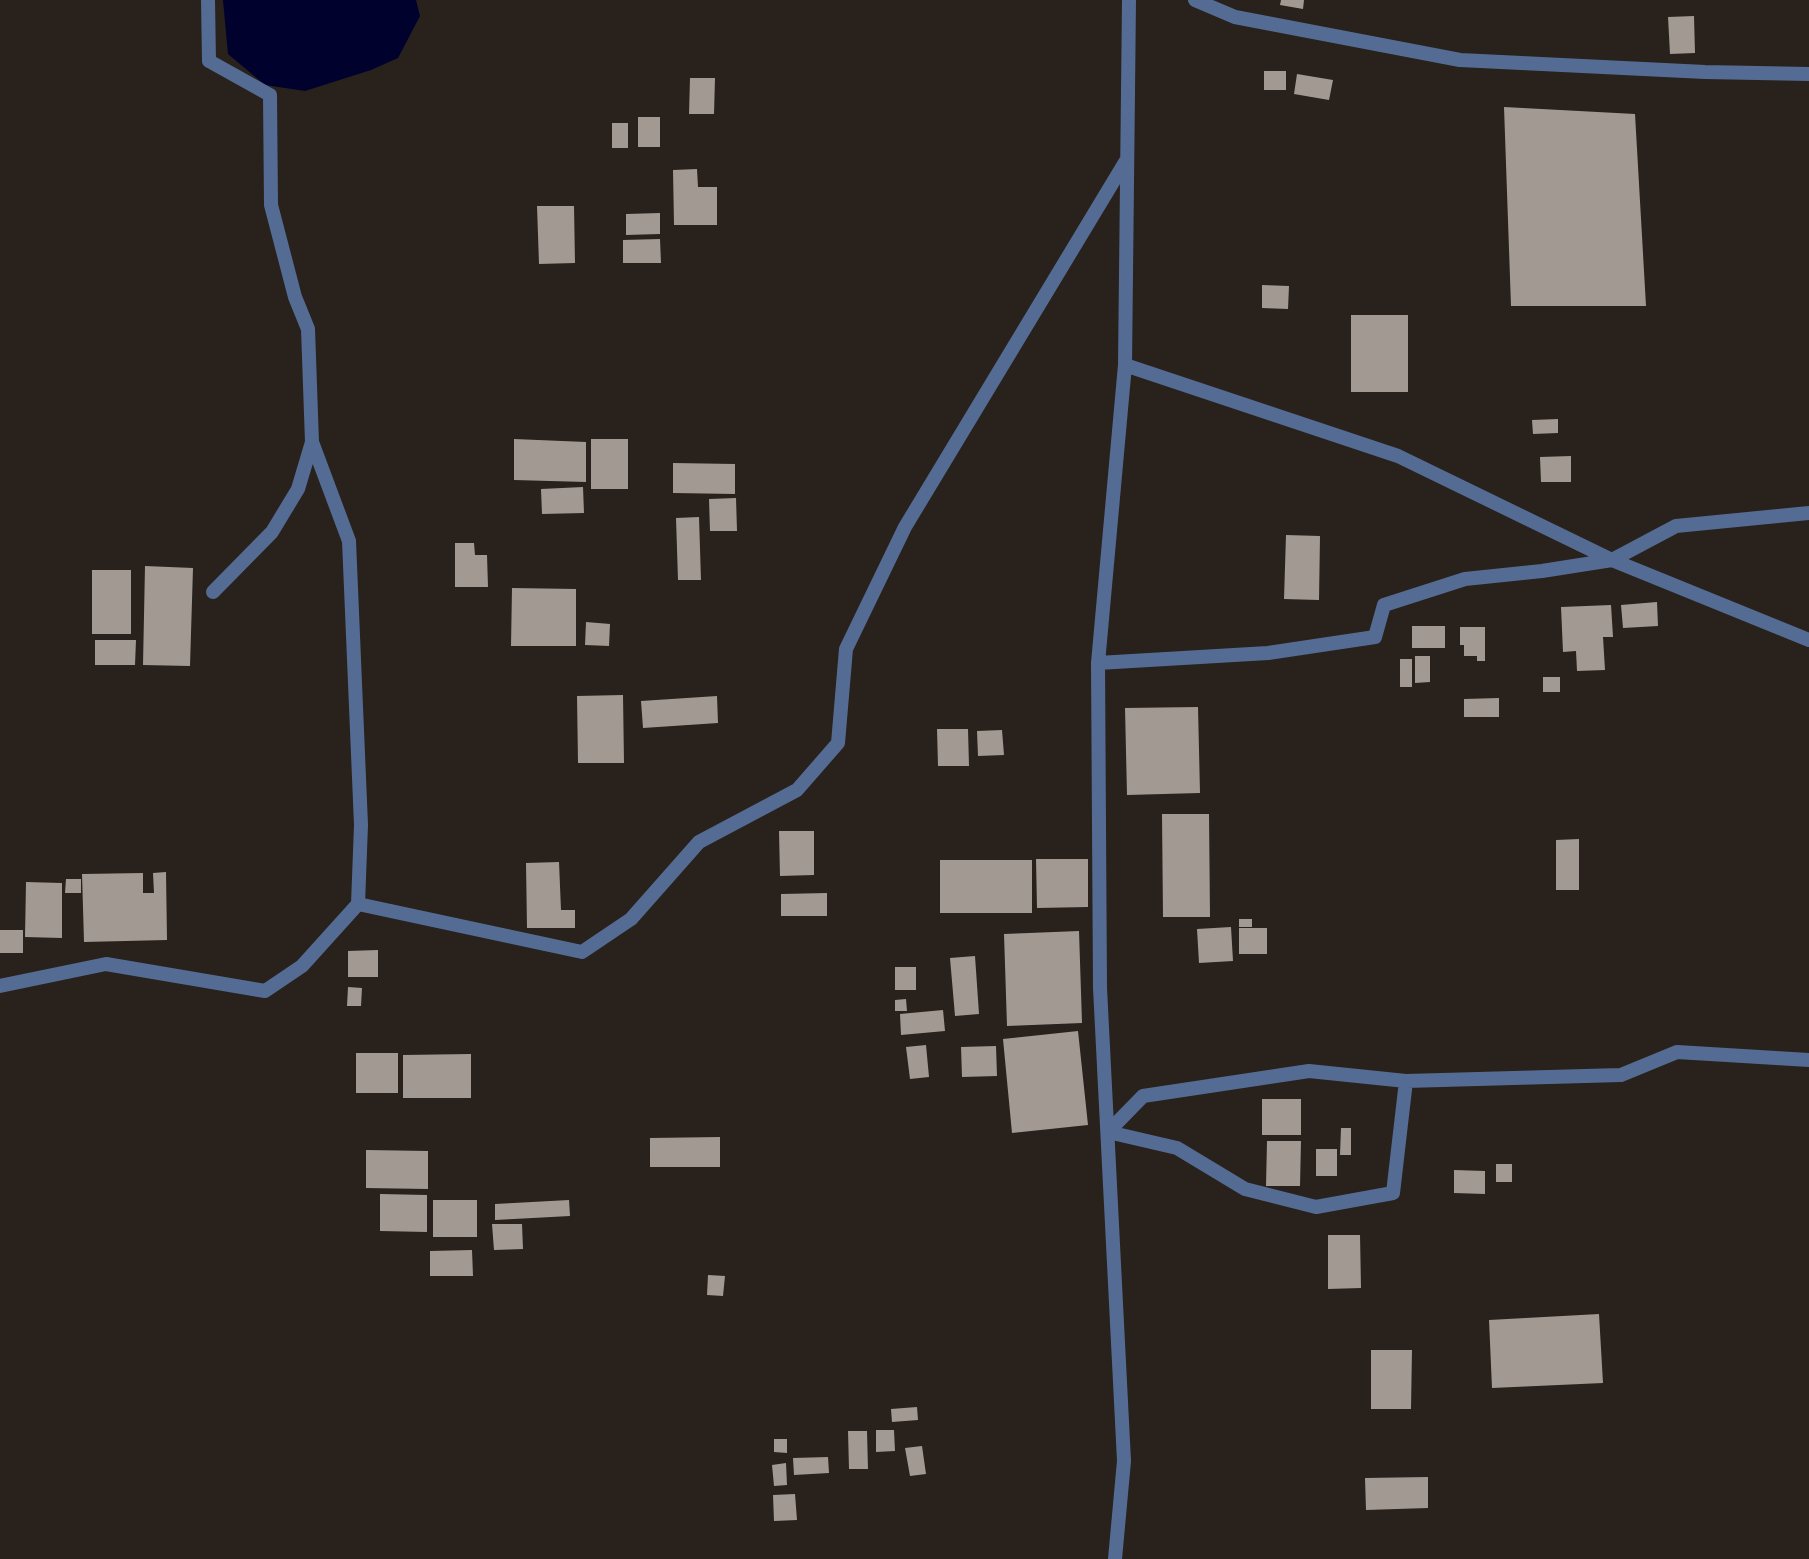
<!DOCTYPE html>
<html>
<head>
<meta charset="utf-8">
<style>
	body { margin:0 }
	canvas { display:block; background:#28211c }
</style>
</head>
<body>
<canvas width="1809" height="1559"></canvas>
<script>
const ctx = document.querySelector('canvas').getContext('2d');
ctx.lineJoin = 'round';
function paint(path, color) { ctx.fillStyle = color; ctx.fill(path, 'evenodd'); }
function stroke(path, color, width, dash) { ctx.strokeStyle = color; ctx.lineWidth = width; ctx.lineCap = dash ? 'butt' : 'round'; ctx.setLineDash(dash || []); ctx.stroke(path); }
const water = new Path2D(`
	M223,0H416L420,16L398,58L371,70L305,91L265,85L228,54Z`);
const building = new Path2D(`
	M1281,0H1304L1303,9L1280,5Z
	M1694,16L1695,53L1670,54L1668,17Z
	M1264,71H1286V90H1264Z
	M1297,74L1333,80L1329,100L1294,94Z
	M690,78H715L714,114H689Z
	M1504,107L1635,114L1646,306H1511Z
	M638,117H660V147H638Z
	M612,123H628V148H612Z
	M697,169L698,187H717V225H674L673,170Z
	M537,206H574L575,263L539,264Z
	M660,213V234L626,235V214Z
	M660,239L661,263H623V240Z
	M1262,285L1289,286L1288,309L1262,308Z
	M1351,315H1408V392H1351Z
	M1558,419V433L1533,434L1532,420Z
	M514,439L586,442V482L514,480Z
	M591,439H628V489H591Z
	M1571,456V482H1541L1540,457Z
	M673,463L735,464V494L673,493Z
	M583,487L584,513L542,514L541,489Z
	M736,498L737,531H710L709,499Z
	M699,517L701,580H678L676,518Z
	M1286,535L1320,536L1319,600L1284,599Z
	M455,543H474L475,555H487L488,587H455Z
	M145,566L193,568L190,666L143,665Z
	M92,570H131V634H92Z
	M512,588L576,589V646H511Z
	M1657,602L1658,626L1623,628L1621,605Z
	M1611,605L1613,637H1603L1605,670L1577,671L1576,651L1563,652L1561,607Z
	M586,622L610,624L609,646L585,645Z
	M1412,626H1445V648H1412Z
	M1460,627H1485V661H1477V656H1464V645H1460Z
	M95,640H136L135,665H95Z
	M1415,656H1430V682L1415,683Z
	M1400,659H1412V687H1400Z
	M1543,677H1560V692H1543Z
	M623,695L624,763H578L577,696Z
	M717,696L718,723L643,728L641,701Z
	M1499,698V717H1464V699Z
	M1198,707L1200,793L1127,795L1125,708Z
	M937,729H968L969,766H938Z
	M1002,730L1004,755L978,756L977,731Z
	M1162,814H1209L1210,917H1163Z
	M779,831H814V875L780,876Z
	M1579,839V890H1556V840Z
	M1036,859H1088V907L1037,908Z
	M940,860H1032V913H940Z
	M559,862L561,910H575V928H527L526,863Z
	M166,872L167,940L84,942L82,874L143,873V893H154L153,873Z
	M66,879H81V893H65Z
	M26,882L62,883V938L25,937Z
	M827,893V916H781V894Z
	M1239,919H1252V927H1239Z
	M1231,927L1233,961L1199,963L1197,929Z
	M1239,928H1267V954H1239Z
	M0,930H23V953H0Z
	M1079,931L1082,1023L1007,1026L1004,934Z
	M378,950V977H348V951Z
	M975,956L979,1014L955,1016L950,958Z
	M895,967H916V990H895Z
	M348,987L362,988L361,1006H347Z
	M906,999L907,1011H895V1000Z
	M943,1010L945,1031L901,1035L900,1014Z
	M1078,1031L1088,1125L1012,1133L1003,1039Z
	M926,1045L929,1077L910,1079L906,1047Z
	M996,1046L997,1076L962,1077L961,1047Z
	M356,1053H398V1093H356Z
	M471,1054V1098H403V1055Z
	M1262,1099H1301V1135H1262Z
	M1341,1128H1351V1155H1340Z
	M720,1137V1167H650V1138Z
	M1267,1141H1301L1300,1186H1266Z
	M1316,1149H1337V1176H1316Z
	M366,1150L428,1151V1189L366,1188Z
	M1496,1164H1512V1182H1496Z
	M1454,1170L1485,1171V1194L1454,1193Z
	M380,1194L427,1195V1232L380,1231Z
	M433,1200H477V1237H433Z
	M569,1200L570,1216L495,1220V1204Z
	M492,1224H522L523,1249L494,1250Z
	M1328,1235H1360L1361,1288L1328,1289Z
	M472,1250L473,1276H430V1251Z
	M708,1275L725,1276L723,1296L707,1295Z
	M1599,1314L1603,1383L1492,1388L1489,1320Z
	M1371,1350H1412L1411,1409H1371Z
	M917,1407L918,1420L892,1422L891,1409Z
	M876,1430H894L895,1451L876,1452Z
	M848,1431H867L868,1469H849Z
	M774,1439H787V1453L774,1452Z
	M922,1446L926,1474L910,1476L905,1448Z
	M828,1457L829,1473L794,1475L793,1458Z
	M786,1463L787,1485L774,1486L772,1465Z
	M1428,1477V1508L1366,1510L1365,1478Z
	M795,1494L797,1520L774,1521L773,1495Z`);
const street = new Path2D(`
	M1195,0L1235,17L1460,60L1705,72L1809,74
	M1125,365L1398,456L1612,560L1809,640
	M213,592L272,532L298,489L312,442
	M1098,663L1268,653L1375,637L1384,605L1465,579L1542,571L1612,560L1676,526L1809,513
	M358,904L582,952L631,919L699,842L797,790L838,743L846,649L905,527L1127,159
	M0,986L106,964L265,991L302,966L358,904L361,825L349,541L312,442L308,329L295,297L271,205L270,95L209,61L208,0
	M1406,1081L1393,1193L1316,1207L1245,1189L1177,1148L1108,1132L1143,1096L1309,1071L1406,1081L1621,1075L1677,1052L1809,1060
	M1115,1559L1124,1461L1100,988L1098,663L1125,365L1129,0`);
paint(water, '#00012d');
paint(building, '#a29992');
stroke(street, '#546c93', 14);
</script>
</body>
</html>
